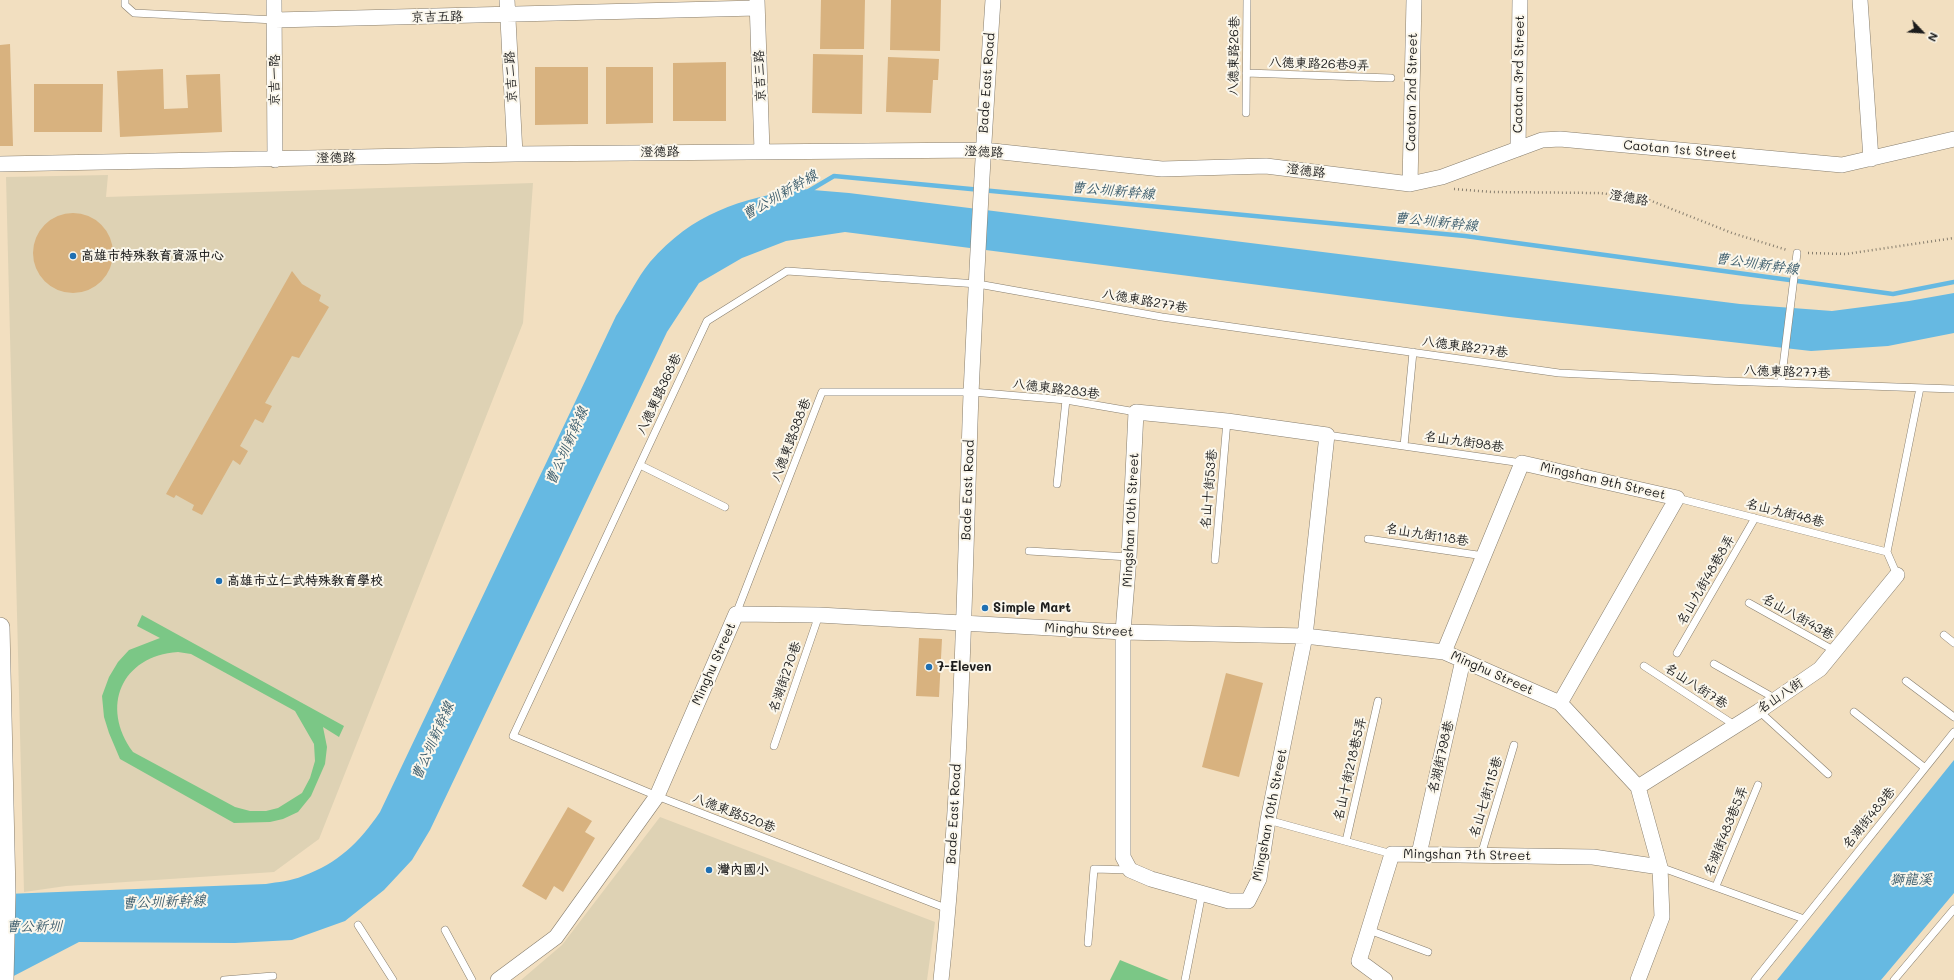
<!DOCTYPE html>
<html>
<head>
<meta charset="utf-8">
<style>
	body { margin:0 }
	#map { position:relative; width:1954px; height:980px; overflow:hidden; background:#f2dfc0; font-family:Mali,sans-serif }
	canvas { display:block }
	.north { position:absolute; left:1902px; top:12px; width:40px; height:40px; -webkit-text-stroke:3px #fbf7ec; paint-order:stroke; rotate:115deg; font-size:11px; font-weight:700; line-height:16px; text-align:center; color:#1c1c1c }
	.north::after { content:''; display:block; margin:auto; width:14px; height:18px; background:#1c1c1c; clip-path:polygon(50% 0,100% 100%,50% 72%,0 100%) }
</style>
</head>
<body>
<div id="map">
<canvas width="1954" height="980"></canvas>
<div class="north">N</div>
</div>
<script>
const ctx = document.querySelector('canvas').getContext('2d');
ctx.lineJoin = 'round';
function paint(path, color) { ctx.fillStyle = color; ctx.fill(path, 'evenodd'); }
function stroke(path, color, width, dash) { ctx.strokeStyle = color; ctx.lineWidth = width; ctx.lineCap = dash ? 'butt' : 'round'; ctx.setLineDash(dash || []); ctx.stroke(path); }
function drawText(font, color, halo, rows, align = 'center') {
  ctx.font = font + ' Mali,"LXGW WenKai TC",sans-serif'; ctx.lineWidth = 4; ctx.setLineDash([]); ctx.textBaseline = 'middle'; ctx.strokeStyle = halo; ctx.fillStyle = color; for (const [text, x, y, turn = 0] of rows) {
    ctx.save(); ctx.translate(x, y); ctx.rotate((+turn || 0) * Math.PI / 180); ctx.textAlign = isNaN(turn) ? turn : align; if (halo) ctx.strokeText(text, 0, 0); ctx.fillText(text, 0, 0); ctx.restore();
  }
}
const built = new Path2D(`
	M108,175L106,197L533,183L523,323L319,839L274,872L66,886L24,892L6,177Z
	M660,817L935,922L927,980H521L562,945Z`);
const green = new Path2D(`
	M142,615L344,726L339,737L323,727L327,747L325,764L311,796L298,812L283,819L270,822L234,823L120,759L109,733L104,717L102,696L109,677L118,662L129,650L160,638L137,626ZM178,652L191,654L295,711L314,744L315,761L310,778L302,793L278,808L266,811H250L235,807L133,752C100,707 121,656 178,652Z
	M1120,960L1169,980H1110Z`);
const water = new Path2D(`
	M801,189L849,193L1740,304L1832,311L1909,301L1954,293V333L1888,346L1811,351L1509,317L845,232L786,241L742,258L699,283L667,332L430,830L412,860L384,890L345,921L292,940L235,943L79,942L6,980V894L266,884C278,882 291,881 303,876C338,863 359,843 380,812L616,316C627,299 637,278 650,262C693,213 739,199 801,189Z
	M1954,760V893L1881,980H1777Z`);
const stream = new Path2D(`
	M807,192L834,176L1465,236L1893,294L1954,282`);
const building = new Path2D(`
	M821,0H865L864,49H820Z
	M891,0H941L940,51L890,50Z
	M10,44L13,146H0V45Z
	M813,54L863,55L862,114L812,113Z
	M888,57L939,59L938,80H933L931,113L886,112Z
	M726,62V121H673V63Z
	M535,67H588V124L535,125Z
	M606,67H653V123L606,124Z
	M163,69L164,109L188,108L186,75L220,74L222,132L120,137L117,71Z
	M34,84H103L102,132H34Z
	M33 253a40 40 0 1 1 80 0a40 40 0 1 1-80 0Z
	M292,271L302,284L321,295L319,301L329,307L299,358L292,356L265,403L272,406L263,423L255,419L240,446L248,451L240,465L233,460L202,515L192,510L194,505L176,495L174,498L166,494Z
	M919,638L942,639L939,697L916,696Z
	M1226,673L1263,683L1239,777L1202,767Z
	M568,807L592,821L585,832L595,838L563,892L554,886L546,900L522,886Z`);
const path = new Path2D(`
	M1454,189L1492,192L1599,193L1644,198L1732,233L1787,250
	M1808,253L1846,254L1954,238`);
const service = new Path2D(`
	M125,0V5L134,13L275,20
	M1246,73L1391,78
	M1246,113L1247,0
	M1781,383L1797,253
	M1327,435L1522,463
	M1404,446L1413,352
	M640,465L725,507
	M1057,484L1066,400
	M1677,498L1887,552
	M1368,539L1484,556
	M1029,551L1129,557
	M1215,560L1227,421
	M1897,575L1887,552L1920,388
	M1749,603L1835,651
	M736,614L822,392H972L1066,400L1136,412
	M1944,635L1954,643
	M1677,653L1755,518
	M1714,664L1776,699
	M1644,666L1736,726
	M1906,681L1954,717
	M1759,711L1828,774
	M1854,712L1925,768
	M774,746L819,615
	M1268,820L1392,854
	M1346,841L1378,701
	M1481,855L1514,745
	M1660,867L1804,919L1755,980
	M1716,886L1758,785
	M948,909L657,796L513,736L707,321L787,271L978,284L1162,317L1559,373L1725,381L1954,389
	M1804,919L1954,732
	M358,925L393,980
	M445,930L472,980
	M1369,930L1428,952
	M1088,943L1094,869L1130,870
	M224,980L273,976
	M1185,980L1202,893
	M1894,980L1954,909`);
const minor = new Path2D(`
	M274,0L275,160
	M507,0L515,154
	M757,0L762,151
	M1860,0L1871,159
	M275,20L757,8
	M1518,149L1520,0
	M0,164L515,154L983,150L1162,169L1266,166L1410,184L1442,177L1542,140L1560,139L1842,165L1954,139
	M1410,184L1414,0
	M1136,412L1227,421L1327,435L1305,636L1268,820L1259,879L1248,901H1229L1151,879L1130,870L1123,857V632L1129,557Z
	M1444,652L1522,463L1677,498L1560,703
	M1638,787L1759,711L1820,669L1897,575
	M1419,854L1463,660
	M498,980L556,937L657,796L736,614L819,615L1123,632L1305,636L1444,652L1560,703L1638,787L1660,867L1662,917L1638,980
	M941,980C962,786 964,589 971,394C977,263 984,131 993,0
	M1385,980L1359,961L1392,854L1593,857L1660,867`);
const tertiary = new Path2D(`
	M0,627L6,894L4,980`);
const markers = [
	[73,256,4,"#1f6fb2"],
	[219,581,4,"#1f6fb2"],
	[985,608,4,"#1f6fb2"],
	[929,667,4,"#1f6fb2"],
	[709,870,4,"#1f6fb2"]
];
const streetNames = [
	["京吉五路",437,17,-1],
	["八德東路26巷",1234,56,-89],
	["八德東路26巷9弄",1319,64,2],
	["Caotan 3rd Street",1519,74,-89],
	["京吉三路",760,76,-92],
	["京吉二路",511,77,-93],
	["京吉一路",275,80,-90],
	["Bade East Road",987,83,-86],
	["Caotan 2nd Street",1412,92,-89],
	["Caotan 1st Street",1680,150,5],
	["澄德路",660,152,-1],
	["澄德路",984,152,3],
	["澄德路",336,158,-1],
	["澄德路",1306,171,7],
	["澄德路",1629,198,10],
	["八德東路277巷",1145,301,10],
	["八德東路277巷",1465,347,8],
	["八德東路277巷",1787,372,2],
	["八德東路283巷",1056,389,7],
	["八德東路368巷",659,394,-65],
	["八德東路388巷",791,440,-69],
	["名山九街98巷",1464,442,8],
	["Mingshan 9th Street",1603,481,13],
	["名山十街53巷",1209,489,-85],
	["Bade East Road",968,490,-88],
	["名山九街48巷",1785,513,14],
	["Mingshan 10th Street",1131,520,-87],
	["名山九街118巷",1427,535,9],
	["名山九街48巷8弄",1706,580,-60],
	["名山八街43巷",1798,617,29],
	["Minghu Street",1089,630,3],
	["Minghu Street",714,664,-66],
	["Minghu Street",1492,673,24],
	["名湖街270巷",785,677,-71],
	["名山八街7巷",1696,686,33],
	["名山八街",1780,696,-34],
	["名湖街798巷",1441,757,-77],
	["名山十街218巷5弄",1350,769,-77],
	["名山七街115巷",1486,797,-73],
	["八德東路520巷",734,813,21],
	["Bade East Road",954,814,-87],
	["Mingshan 10th Street",1270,815,-79],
	["名湖街483巷",1869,818,-51],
	["名湖街483巷5弄",1726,831,-68],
	["Mingshan 7th Street",1467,855,1]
];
const poiNames = [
	["高雄市特殊教育資源中心",81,256],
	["高雄市立仁武特殊教育學校",227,581],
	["Simple Mart",993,608],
	["7-Eleven",937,667],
	["灣內國小",717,870]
];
const waterNames = [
	["曹公圳新幹線",1113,191,5],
	["曹公圳新幹線",780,195,-30],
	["曹公圳新幹線",1436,222,6],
	["曹公圳新幹線",1757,264,8],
	["曹公圳新幹線",567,446,-66],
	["曹公圳新幹線",433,741,-66],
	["獅龍溪",1911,880],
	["曹公圳新幹線",164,902,-2],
	["曹公新圳",34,927]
];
paint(built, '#ded2b4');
paint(green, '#7bc786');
paint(water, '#66b9e2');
stroke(stream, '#66b9e2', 4.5);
paint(building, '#d8b27f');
stroke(service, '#877e6e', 8);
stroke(minor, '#877e6e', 16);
stroke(tertiary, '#877e6e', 20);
stroke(path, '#877e6e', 2.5, [1, 3]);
stroke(service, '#fff', 7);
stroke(minor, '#fff', 15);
stroke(tertiary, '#fff', 19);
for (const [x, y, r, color] of markers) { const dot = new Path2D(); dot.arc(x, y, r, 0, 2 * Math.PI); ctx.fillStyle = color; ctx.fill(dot); stroke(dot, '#fbf7ec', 1.5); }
drawText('13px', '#1c1c1c', '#fbf7ec', streetNames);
drawText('bold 13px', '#1c1c1c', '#fbf7ec', poiNames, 'left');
drawText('italic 14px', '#3a5b6b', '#fbf7ec', waterNames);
</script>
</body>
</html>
